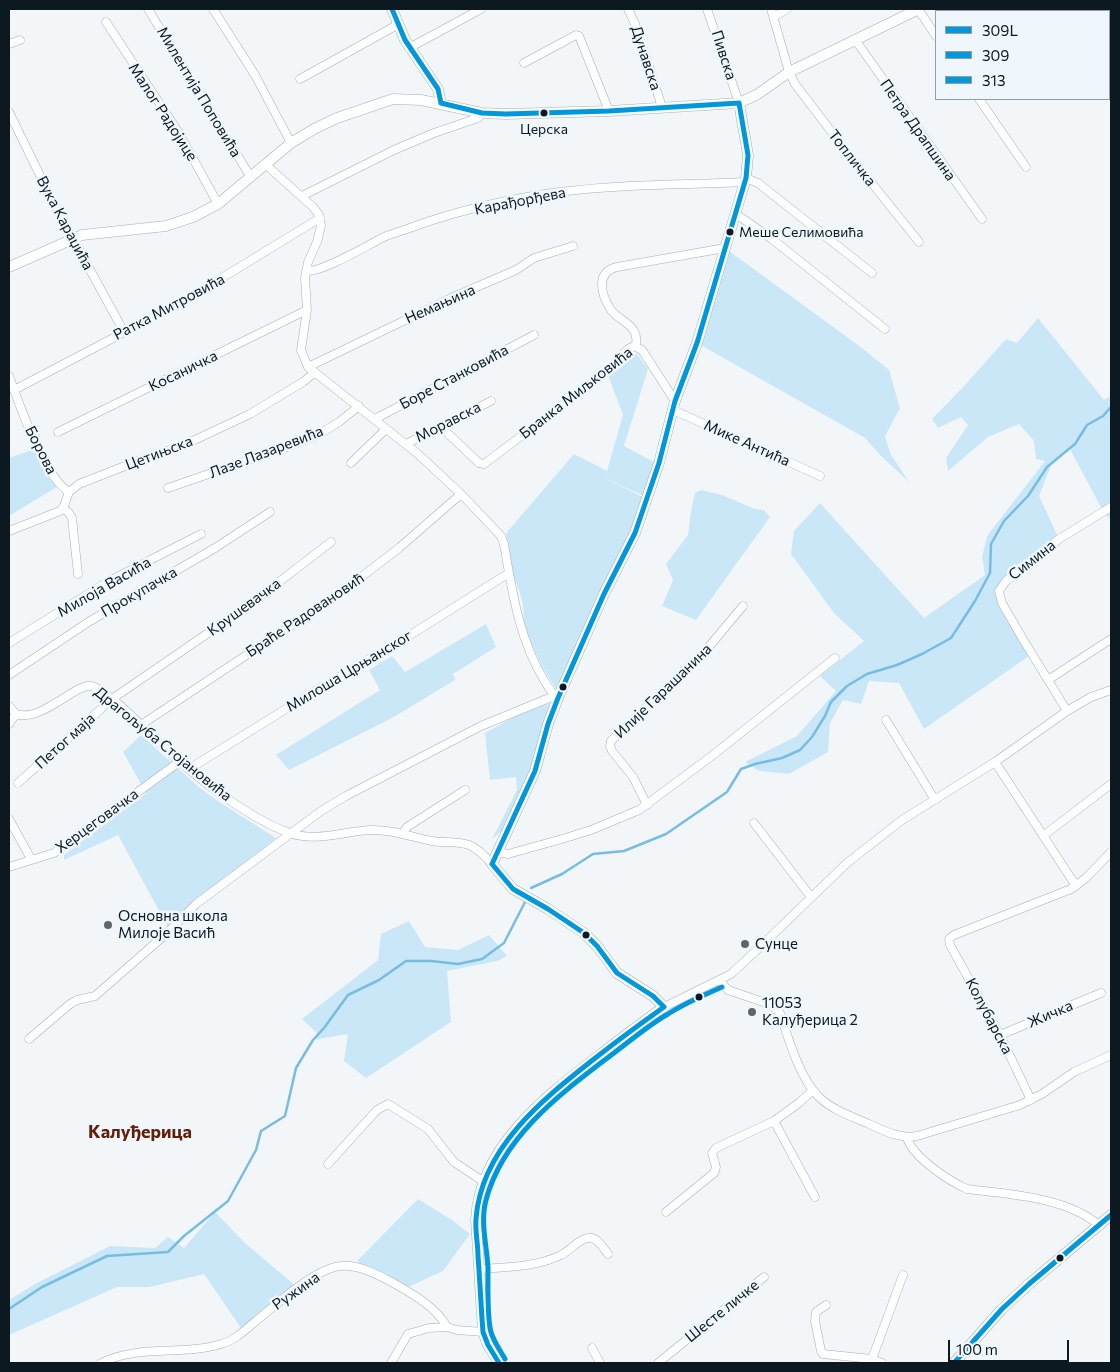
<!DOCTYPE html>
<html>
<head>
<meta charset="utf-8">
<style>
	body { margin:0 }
	#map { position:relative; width:1120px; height:1372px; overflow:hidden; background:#f3f6f9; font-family:Commissioner,sans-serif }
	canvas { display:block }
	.frame { position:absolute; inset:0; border:10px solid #0c1921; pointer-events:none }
	.legend { position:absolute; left:935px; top:10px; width:175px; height:90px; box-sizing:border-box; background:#f0f7fc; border:1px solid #959ea4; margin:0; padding:6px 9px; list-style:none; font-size:15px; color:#0c1921 }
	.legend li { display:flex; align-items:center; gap:10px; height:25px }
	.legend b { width:25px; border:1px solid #959ea4 }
	.scale { position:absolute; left:948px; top:1340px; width:121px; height:22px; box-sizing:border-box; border:2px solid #0c1921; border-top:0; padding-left:6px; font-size:15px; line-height:18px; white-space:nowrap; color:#0c1921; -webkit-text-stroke:4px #f0f7fc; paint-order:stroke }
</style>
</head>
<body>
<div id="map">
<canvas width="1120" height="1372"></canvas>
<div class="frame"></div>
<ul class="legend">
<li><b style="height:6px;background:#0098da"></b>309L</li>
<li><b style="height:6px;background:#0098da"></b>309</li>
<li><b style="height:6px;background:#0098da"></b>313</li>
</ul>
<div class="scale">100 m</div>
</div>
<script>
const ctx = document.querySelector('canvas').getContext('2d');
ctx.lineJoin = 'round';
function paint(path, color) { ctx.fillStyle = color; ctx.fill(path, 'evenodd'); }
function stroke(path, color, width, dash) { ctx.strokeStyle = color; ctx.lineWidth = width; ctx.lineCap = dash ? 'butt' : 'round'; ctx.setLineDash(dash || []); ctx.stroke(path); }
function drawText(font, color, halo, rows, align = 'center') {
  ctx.font = font + ' Commissioner,sans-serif'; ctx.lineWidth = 5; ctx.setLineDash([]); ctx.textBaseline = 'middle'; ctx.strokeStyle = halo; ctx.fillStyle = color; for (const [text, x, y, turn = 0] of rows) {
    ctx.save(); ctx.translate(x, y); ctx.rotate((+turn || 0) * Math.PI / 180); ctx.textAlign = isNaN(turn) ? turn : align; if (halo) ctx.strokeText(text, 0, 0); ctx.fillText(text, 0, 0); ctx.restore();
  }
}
const green = new Path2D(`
	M725,248L862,348L889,370L900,408L885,436L890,453L909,482L881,456L865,438L697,343Z
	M1038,318L1104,400L1111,396V522L1109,517L1105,515L1070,449L1052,463L1039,496L1059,539L1001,586L1002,603L1032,654L924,729L899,683L869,681L861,704L843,700L830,723L828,752L789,774L759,771L745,762L797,736L836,691L820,676L864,641L834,613L791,554L794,531L820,503L924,618L985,575L982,557L987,536L1045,461L1036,459L1034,441L1019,424L988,437L948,471L946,458L968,425L961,417L938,428L932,419L966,384L1006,339L1017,343Z
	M632,353L637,354L648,369L624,446L654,462L646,497L602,477L647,499L559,691C552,688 529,640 526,630C523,621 524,610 522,600C516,578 503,555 507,532L574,454L607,471L623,415L608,375Z
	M38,448L60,485L9,516V458Z
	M701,490L722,495L755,509L764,510L770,517L696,620L662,606L673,580L666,564L688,535L691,511L695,493Z
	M486,624L496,647L453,674L455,680L392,718L289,770L276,755L380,690L369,670L392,656L405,672Z
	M548,704L553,707L534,770L509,825L492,839L517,790L516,777L490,780L485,733L523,712Z
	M141,735L201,789L221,803L276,838L196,904L170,931L118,835L64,860V855L146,793L123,752Z
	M409,921L425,947L458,950L489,935L507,956L497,961L447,971L451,1022L366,1078L344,1061L348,1034L313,1040L318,1034L302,1019L378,960L381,934Z
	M418,1199L452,1220L470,1234L443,1271L404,1289L378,1276L357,1261Z
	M215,1212L245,1243L297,1287L243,1331L204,1274L150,1287H117L9,1335V1300L35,1284L110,1246L155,1248L168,1237L184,1248Z`);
const stream = new Path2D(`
	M531,888L562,874L593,854L624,851L666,834L727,792L741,769L755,764L782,758L800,750L812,737L825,716L831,702L847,686L867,674L897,665L922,654L951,638L975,601L990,573L991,544L1004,521L1028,496L1047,467L1075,444L1087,425L1103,416L1111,407
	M9,1309L42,1287L107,1256L168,1252L184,1236L228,1201L256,1150L261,1131L285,1116L296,1068L313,1040L324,1028L348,995L379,980L406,961H431L458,964L482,959L504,943L525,902`);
const street = new Path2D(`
	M148,9L250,176
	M213,9L255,75L291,143
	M628,9L635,24L662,107
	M707,9L739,103
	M771,9L789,72L795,84L850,156L919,242
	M918,9L936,36
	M978,9L979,11
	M1082,9L1084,11
	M774,17L787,9
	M106,22L179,133L218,204
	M856,41L982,219
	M9,44L20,40
	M409,48L481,9
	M1109,50L1111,53
	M524,63L576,35L579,36L609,111
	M300,79L397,25
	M979,99L1026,167
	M9,112L53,202L124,332
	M265,164L313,207L319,215L321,226L317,242L308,262L305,278L307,310L301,350L308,367L418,454L461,494L501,536L504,544C512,591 519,639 544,680C548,686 551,694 558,698
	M746,178L758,183L872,273
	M302,196L394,150L434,133L478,118L482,113
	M736,214L772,239L885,329
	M306,271C321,273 366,246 382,238C390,234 399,232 407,229C455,211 508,199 559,192C620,184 683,185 745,182
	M636,346C637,340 636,333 632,328C626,321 617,318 611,310C601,295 595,272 617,267L725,248
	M308,367L451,298L516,270L534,258L573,246
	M9,376C19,404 45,478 69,492
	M14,390L184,301L320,218
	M673,410L820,476
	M375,419L534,335
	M441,427L479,463L484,464L605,373L628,349L634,346L642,350L675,401
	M58,432L307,310
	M406,444L491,401
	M351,463L386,429
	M168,488L284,448L318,435L339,422L359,406
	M63,508L69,513L72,518L78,574
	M9,531L60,511L64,506L69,492L79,484L148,457L182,446L250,414L303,382L314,373
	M9,643L109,581L201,534
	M9,675L90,621L215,548L270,512
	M1048,680L1111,639
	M9,706L16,714C41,723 76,683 91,686C110,690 162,747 180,762C208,786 252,819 287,832C314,843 341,832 369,830C391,829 410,837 432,841C444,843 457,841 469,845C479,849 486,857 492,864
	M1067,711L1024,641L1002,603L999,591L1006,581L1059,539L1111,507
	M886,720L935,800
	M9,724L16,714
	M141,725L343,591L399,548L461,494
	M995,762L1076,886
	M189,769L310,694L415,632L509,573
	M18,783L112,699L249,605L331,542
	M647,805L633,777L612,751L610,746L611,741L707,649L743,606
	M9,819L31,859
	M754,823L811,897
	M403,833L407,827L465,790
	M1043,836L1111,784
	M498,852L508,854L562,839L591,830L639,810L713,755L835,658
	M9,867L54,853L179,762
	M719,980L728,990L772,1005L780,1013C788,1038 800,1079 819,1097C832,1110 853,1117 869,1124C885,1131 899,1139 917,1136L1020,1105L1042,1094L1074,1072L1111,1055
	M664,1007L731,974L760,947L847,863L902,820L995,762L1067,711L1091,697L1111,690
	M1000,1035L1101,993
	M29,1039L70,1004L77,1000L95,996L166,934L196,904L321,811L346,796L481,726L554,696
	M1031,1100L1000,1035L950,945L949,939L954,935L1071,889L1086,878L1111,852
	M774,1121L815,1197
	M907,1137C911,1156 949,1181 967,1189C1009,1194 1067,1197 1100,1226
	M328,1164L377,1110L388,1104L428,1129L454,1162L484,1182
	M666,1212L714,1173L716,1167L712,1153L716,1148L774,1121L799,1103L813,1090
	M480,1269C506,1267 537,1267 561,1255C570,1251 581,1236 592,1238C598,1239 604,1249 608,1254
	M826,1305L816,1312L815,1321L821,1351L823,1354L872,1359L882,1363
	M592,1348L600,1363
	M872,1359L903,1275
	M101,1363C139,1344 182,1356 221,1344C234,1341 245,1330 256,1321C276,1305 315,1268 341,1266C359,1264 380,1276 395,1284C413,1294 437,1308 447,1327L457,1330L483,1332
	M391,1363L408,1334L429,1328L447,1327
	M658,1363L764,1277`);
const secondary = new Path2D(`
	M392,9L405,40L438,89L441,103
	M9,267L82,235L166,226L193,217L218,204L291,143L314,129L337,118L393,99L421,100L482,113L506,114L609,111L739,103L758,94L789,72L919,9
	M499,1363L488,1345L483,1332L476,1219C480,1147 545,1097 597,1057C619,1040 641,1023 664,1007L653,996L617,973L597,946L584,933L548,909L513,889L492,864L535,771L548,724L558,698L604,594L635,533L659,463L675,401L697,343L746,178L748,155L739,103
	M954,1363L1002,1309L1029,1284L1111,1215`);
const bus1 = new Path2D(`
	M392,9L405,40L438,89L441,103
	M441,103L482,113L506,114L609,111L739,103
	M492,864L535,771L548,724L558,698L604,594L635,533L659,463L675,401L697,343L746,178L748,155L739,103
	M492,864L513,889L548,909L584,933L597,946L617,973L653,996L664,1007
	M499,1363L488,1345L483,1332C481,1307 480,1282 478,1256C478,1244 475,1231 476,1219C481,1148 543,1099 594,1059C617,1041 640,1024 664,1007`);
const bus2 = new Path2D(`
	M505,1359C500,1350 494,1342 491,1332C487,1318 488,1284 488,1268C487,1246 480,1222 486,1200C503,1136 560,1094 610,1056C629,1042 647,1026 668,1014C685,1003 704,995 722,987`);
const bus3 = new Path2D(`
	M954,1363L1002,1309L1029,1284L1111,1215`);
const markers = [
	[544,113,4.5,"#0c1921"],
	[730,232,4.5,"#0c1921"],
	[563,687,4.5,"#0c1921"],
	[108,925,5,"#5d666d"],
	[586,935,4.5,"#0c1921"],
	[745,944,5,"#5d666d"],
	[699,997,4.5,"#0c1921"],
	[752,1012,5,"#5d666d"],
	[1060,1258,4.5,"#0c1921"]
];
const busNames = [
	["Церска",544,129],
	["Меше Селимовића",739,232,"left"]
];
const streetNames = [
	["Пивска",724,55,72],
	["Дунавска",646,58,72],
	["Милентија Поповића",199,92,59],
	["Малог Радојице",163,112,57],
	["Петра Драпшина",918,130,55],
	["Топличка",852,158,52],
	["Карађорђева",520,201,-11],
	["Вука Караџића",65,223,62],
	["Немањина",440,304,-24],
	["Ратка Митровића",169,307,-28],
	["Косаничка",183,371,-26],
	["Боре Станковића",454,377,-28],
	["Бранка Миљковића",576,393,-38],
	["Моравска",448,422,-27],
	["Мике Антића",747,443,24],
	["Борова",41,450,63],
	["Лазе Лазаревића",266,452,-21],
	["Цетињска",159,453,-21],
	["Симина",1032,560,-38],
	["Милоја Васића",104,587,-30],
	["Прокупачка",139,592,-30],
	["Крушевачка",244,607,-36],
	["Браће Радовановић",305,615,-34],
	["Милоша Црњанског",349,671,-31],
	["Илије Гарашанина",663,691,-44],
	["Петог маја",65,741,-42],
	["Драгољуба Стојановића",163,744,39],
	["Херцеговачка",97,821,-36],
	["Жичка",1050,1014,-23],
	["Колубарска",989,1016,62],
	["Ружина",296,1291,-35],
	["Шесте личке",722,1311,-39]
];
const poiNames = [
	["Основна школа",118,916],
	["Милоје Васић",118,933],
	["Сунце",755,944],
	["11053",762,1003],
	["Калуђерица 2",762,1020]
];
const quarterNames = [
	["Калуђерица",140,1132]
];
paint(green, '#cae7f8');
stroke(stream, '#77bde0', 2.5);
stroke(street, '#a7aeb3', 9);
stroke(secondary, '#a7aeb3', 11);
stroke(street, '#fdfefe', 8);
stroke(secondary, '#fdfefe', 10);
stroke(bus1, '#0098da', 5);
stroke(bus2, '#0098da', 5);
stroke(bus3, '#0098da', 5);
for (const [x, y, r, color] of markers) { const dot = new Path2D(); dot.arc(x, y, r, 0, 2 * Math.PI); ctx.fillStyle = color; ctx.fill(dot); stroke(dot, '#f0f7fc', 2); }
drawText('14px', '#0c1921', '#f0f7fc', busNames);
drawText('15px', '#0c1921', '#f0f7fc', streetNames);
drawText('15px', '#0c1921', '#f0f7fc', poiNames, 'left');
drawText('bold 18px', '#61200a', '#f0f7fc', quarterNames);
</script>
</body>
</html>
